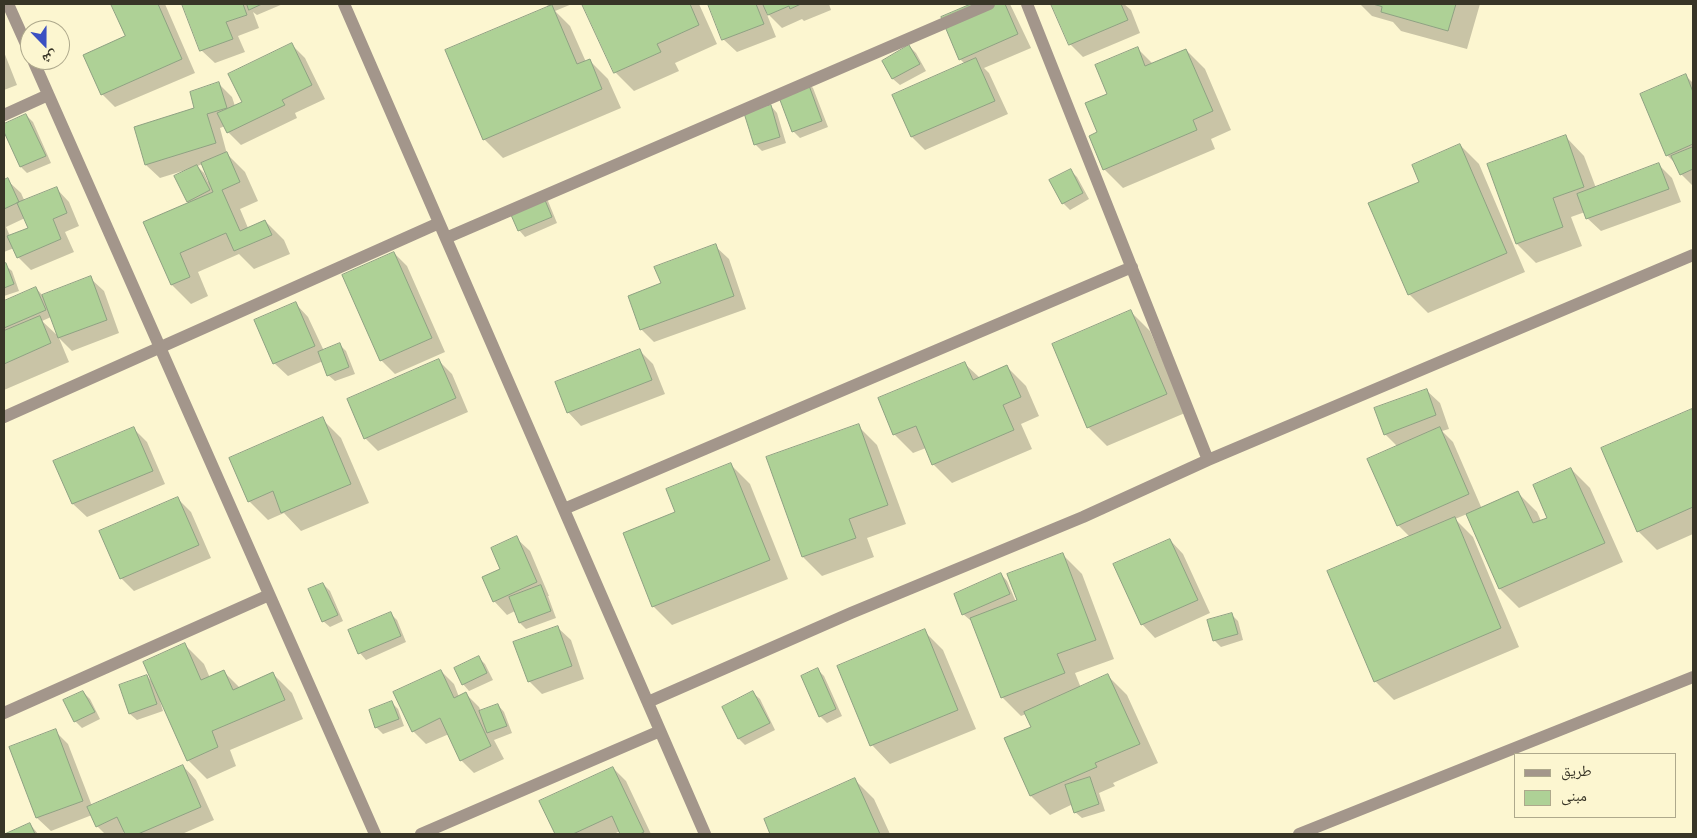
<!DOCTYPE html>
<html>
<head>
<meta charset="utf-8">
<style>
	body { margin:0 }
	#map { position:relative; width:1697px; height:838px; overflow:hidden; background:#fcf6d0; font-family:Poppins,"Noto Naskh Arabic",sans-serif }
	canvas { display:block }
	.frame { position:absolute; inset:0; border:5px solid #383527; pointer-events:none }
	.legend { position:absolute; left:1514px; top:753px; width:162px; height:65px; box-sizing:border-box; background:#fcf6d0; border:1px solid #aea98c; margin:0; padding:6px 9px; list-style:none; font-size:15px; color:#383527 }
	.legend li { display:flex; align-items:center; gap:10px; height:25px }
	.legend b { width:25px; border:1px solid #aea98c }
	.north { position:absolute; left:20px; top:20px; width:50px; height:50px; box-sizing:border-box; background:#fcf6d0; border:1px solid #aea98c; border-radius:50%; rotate:158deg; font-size:14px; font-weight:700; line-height:20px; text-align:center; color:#383527 }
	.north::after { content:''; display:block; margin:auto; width:18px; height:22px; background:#3b50c2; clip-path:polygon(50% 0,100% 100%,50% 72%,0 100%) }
</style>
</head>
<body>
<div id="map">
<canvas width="1697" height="838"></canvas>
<div class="frame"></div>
<ul class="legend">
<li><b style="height:6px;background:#a3968b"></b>طريق</li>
<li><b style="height:14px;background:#aed196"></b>مبنى</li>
</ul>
<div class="north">ش</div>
</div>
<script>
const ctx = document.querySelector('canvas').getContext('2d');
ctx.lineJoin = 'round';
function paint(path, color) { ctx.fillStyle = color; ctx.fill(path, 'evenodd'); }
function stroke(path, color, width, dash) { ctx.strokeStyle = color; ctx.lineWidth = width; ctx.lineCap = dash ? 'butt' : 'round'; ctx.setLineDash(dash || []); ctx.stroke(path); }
const shadow = new Path2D(`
	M112,4H165L195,73L115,107L102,94L127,37Z
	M184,4H283L257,15L253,12L259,28L238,36L245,52L215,63L201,50Z
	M546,4H572L555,11L570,26L586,62L589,60L608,79L621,108L503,158L484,139L550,8Z
	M584,4H699L717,44L675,63L679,71L634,91L615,72Z
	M710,4H829L831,10L804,21L802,19L782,28L766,12L776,37L737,52L723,39Z
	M974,4H1010L1031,48L984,68L989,73L1008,114L925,150L912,137L965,64L960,59Z
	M1053,4H1124L1131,10L1140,33L1083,57L1070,44Z
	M1360,4H1480L1467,49L1401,31L1393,22L1372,16Z
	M292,45L305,58L325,99L295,113L297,118L241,145L228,132L225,126L220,128L227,154L245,172L258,201L240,209L248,228L265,221L284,240L290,254L254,269L239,254L198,272L208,296L191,304L172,285L190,203L188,201L189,170V169L160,178L146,165L219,84L232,97L235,106L243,102ZM203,164L210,181L208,182L204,173L197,166Z
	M909,46L916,53L926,71L900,85L893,79L884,62Z
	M1138,49L1153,64L1186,50L1205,69L1231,130L1211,139L1215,149L1123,188L1104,169L1099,132L1108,95Z
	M4,52L17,85L4,90Z
	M1686,76L1693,83V186L1681,174L1677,165L1667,155Z
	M807,82L813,88L828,127L800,138L793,131Z
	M771,106L777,113L786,143L762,151L755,144Z
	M26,115L33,122L51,163L27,173L21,167L4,129V125Z
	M1566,137L1584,156L1596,188L1659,165L1672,178L1681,202L1601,231L1587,218L1585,212L1571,217L1582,246L1536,263L1517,244L1489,164Z
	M1460,145L1479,164L1525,272L1428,313L1409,294L1420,182Z
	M1070,170L1077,177L1089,199L1070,210L1063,203Z
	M7,180L21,193L25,202L56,188L69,202L79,226L65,232L74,252L31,270L18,257L14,248L4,252V181ZM25,218L29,228L10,236L6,227Z
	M541,195L548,201L557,223L525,237L519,230Z
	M715,246L729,259L746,309L654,342L641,329L663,284Z
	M394,253L407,266L445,352L395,374L381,360L344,275Z
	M5,265L12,271L19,291L4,296V266Z
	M90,278L104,291L119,333L72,351L59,338L69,362L4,390V303L36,288L43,296ZM51,317L59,337L42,321Z
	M295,303L308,317L324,351L340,345L346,351L355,374L335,381L328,375L323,361L288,376L274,363Z
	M1131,312L1150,331L1185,413L1107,446L1088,427Z
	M640,351L653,364L665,394L581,426L568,412Z
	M438,360L452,374L468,412L378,451L365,438Z
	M965,364L980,378L1007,367L1026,386L1039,416L1021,424L1032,449L952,483L933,464L926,448L913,453L894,434Z
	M1426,390L1440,403L1449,429L1442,431L1453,442L1482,509L1518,493L1537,512L1541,521L1549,518L1571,469L1590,488L1623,562L1519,608L1500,589L1467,514L1455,519L1473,537L1519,647L1394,700L1375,681L1410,537L1398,525V447L1385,434Z
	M1691,410L1693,412V534L1657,550L1638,531Z
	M322,419L341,438L369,503L301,531L284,513L268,520L249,501Z
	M858,426L877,445L906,524L867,538L874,557L822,576L803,557L767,458Z
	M134,429L147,442L165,484L87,517L73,504L55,462Z
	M731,465L750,484L788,579L672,625L653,606L677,513Z
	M178,499L191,512L211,558L134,591L121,578Z
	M516,538L530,551L549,596H548L556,618L526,629L520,623L515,611L507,615L494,601L502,570Z
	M1170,540L1183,554L1210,613L1155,638L1142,624Z
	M1063,555L1082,574L1114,659L1075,673L1081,688L1108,676L1127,695L1158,763L1113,783L1115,786L1099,793L1105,811L1082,818L1075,812L1073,804L1050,815L1031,796L1032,728L1026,714L1021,716L1002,697L972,619L970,620L963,614L1001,574L1007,581L1016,602Z
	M323,584L330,591L343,621L330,627L323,621Z
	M390,613L397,620L406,642L366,660L360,653Z
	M1231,614L1238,621L1243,640L1221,647L1214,640Z
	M557,627L571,640L584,679L542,694L529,681Z
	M924,631L943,650L976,729L890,764L872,745Z
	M185,645L204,664L210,678L224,672L240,688L273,674L292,693L303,719L230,750L236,766L207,779L188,760L162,700L160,701L163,711L137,720L130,714L120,686L147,676L154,684Z
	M479,658L485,664L493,680L469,691L463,684Z
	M817,669L824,676L842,716L827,723L820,716Z
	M441,671L454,684L459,697L466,694L479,707L481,712L498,705L504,712L512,733L494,740L504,759L474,773L461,760L449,734L426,744L413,731Z
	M83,692L90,699L100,719L82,728L75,721Z
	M753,693L760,699L775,730L745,745L739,739L723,708Z
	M392,703L398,709L404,726L383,734L376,727Z
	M55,731L68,744L92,806L183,766L196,780L214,820L182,834H126L125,832L121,834H105L97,826L92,815L51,831L37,818L11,748Z
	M613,768L626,781L651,834H622L620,831L614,834H556L541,802Z
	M855,780L874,799L890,834H772L765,820Z
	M30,824L38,834H8Z`);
const building = new Path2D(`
	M111,4H158L182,59L101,95L83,55L125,36Z
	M182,4H243L247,15L226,22L233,39L200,51Z
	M247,4H262L249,10Z
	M582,4H690L699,25L657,44L661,52L614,73Z
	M708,4H756L764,24L722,40Z
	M763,4H801L790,9L789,6L768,15Z
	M971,4H1005L1018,34L959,60L941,17Z
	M1051,4H1121L1128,20L1069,45Z
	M1373,4H1456L1448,31L1381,12L1382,7Z
	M552,5L577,64L590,59L602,89L483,140L445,50Z
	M292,43L312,85L282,100L285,105L227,133L217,113L242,102L228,74Z
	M909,45L920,64L892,79L882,61Z
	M1138,47L1145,66L1186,49L1213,111L1193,120L1197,130L1103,170L1089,136L1097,132L1085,103L1107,94L1095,65Z
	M976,58L995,101L911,137L892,95Z
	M1686,74L1693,92V144L1666,156L1640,94Z
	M807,80L822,121L792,132L777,92Z
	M219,82L227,108L207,114L216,143L145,165L134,127L194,108L190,92Z
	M771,105L780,137L754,145L744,113Z
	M26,114L46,156L20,167L4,132V124Z
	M1566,135L1584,187L1553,198L1563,227L1516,244L1487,164Z
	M1460,144L1507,253L1408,295L1368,203L1419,182L1412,165Z
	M1693,147V169L1680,175L1671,156Z
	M227,152L240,182L222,190L240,231L265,220L272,235L234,251L226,233L180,253L190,277L171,285L143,222L213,192L201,163Z
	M1659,163L1669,189L1586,219L1577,194Z
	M197,165L210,190L187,202L174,176Z
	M1071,169L1083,193L1062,204L1049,180Z
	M8,178L19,202L4,209V180Z
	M57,187L67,213L53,219L61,239L17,258L7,236L28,228L17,203Z
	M542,193L552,217L518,231L508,208Z
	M716,244L734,296L640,330L628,296L661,283L654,267Z
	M394,252L432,338L380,361L342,275Z
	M6,263L14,284L4,288V264Z
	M91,276L107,320L58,338L42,295Z
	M36,287L46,310L4,328V301Z
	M296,302L315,346L273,364L254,320Z
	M1131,310L1167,394L1087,428L1052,344Z
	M40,316L51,343L4,364V331Z
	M340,343L349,367L327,376L318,352Z
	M640,349L652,380L567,413L555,382Z
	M439,359L456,398L364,439L347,399Z
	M965,362L973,380L1007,365L1021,397L1003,405L1014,430L932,465L916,426L893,435L878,398Z
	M1427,389L1436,415L1384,435L1374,408Z
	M1692,409L1693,413V507L1637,532L1601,448Z
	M323,417L351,484L281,513L273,491L248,502L229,458Z
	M859,424L888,505L849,519L856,538L802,557L766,457Z
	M134,427L153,471L72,504L53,461Z
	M1440,427L1469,494L1397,526L1367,459Z
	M731,463L770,560L652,607L623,533L675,512L666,489Z
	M1571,468L1605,543L1499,589L1466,514L1518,491L1533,523L1547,518L1533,485Z
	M178,497L199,545L120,579L99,531Z
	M1455,517L1501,628L1374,682L1327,571Z
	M517,536L537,582L493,602L482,577L500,569L491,548Z
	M1170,539L1198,600L1141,625L1113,564Z
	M1063,553L1096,640L1057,654L1065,673L1001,698L970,618L1017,600L1007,574Z
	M1001,573L1010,594L962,615L954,594Z
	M323,583L338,615L322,622L308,589Z
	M541,585L551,611L519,623L509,597Z
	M391,612L401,636L358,654L348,630Z
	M1232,613L1238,634L1213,641L1207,620Z
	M558,626L572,666L528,682L513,642Z
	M925,629L958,710L870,746L837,666Z
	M185,643L201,680L224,670L233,690L273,672L285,700L212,731L218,747L187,761L143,662Z
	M479,656L487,673L462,685L454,668Z
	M818,668L836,709L819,717L801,676Z
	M441,670L454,698L466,692L491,746L460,761L440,718L412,732L393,692Z
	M1108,674L1140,744L1095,763L1097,767L1030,796L1004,738L1031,727L1024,712Z
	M147,675L157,704L129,714L119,685Z
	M83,691L95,712L74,722L63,700Z
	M753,691L770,723L738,739L722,707Z
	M392,701L399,719L375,728L369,710Z
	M498,704L507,726L487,733L479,711Z
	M56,729L83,801L36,818L9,747Z
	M183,765L201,807L138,834H125L117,817L96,827L87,807Z
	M613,767L644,832L640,834H620L612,816L573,834H555L539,801Z
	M1090,777L1099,804L1074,813L1065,785Z
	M855,778L880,834H770L764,819Z
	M30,823L35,834H5Z`);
const minor = new Path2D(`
	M8,4L30,53
	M344,4L705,834
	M1027,4L1208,460
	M33,60L375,834
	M4,115L48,95
	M446,238L989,4
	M4,417L439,223
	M564,509L1132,267
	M648,702L851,613L1083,517L1208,460L1693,255
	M4,713L269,595
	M421,834L660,731
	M1299,834L1693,677`);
paint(shadow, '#0003');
paint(building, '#aed196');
stroke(building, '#8ea182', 1);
stroke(minor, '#a3968b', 12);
</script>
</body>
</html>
